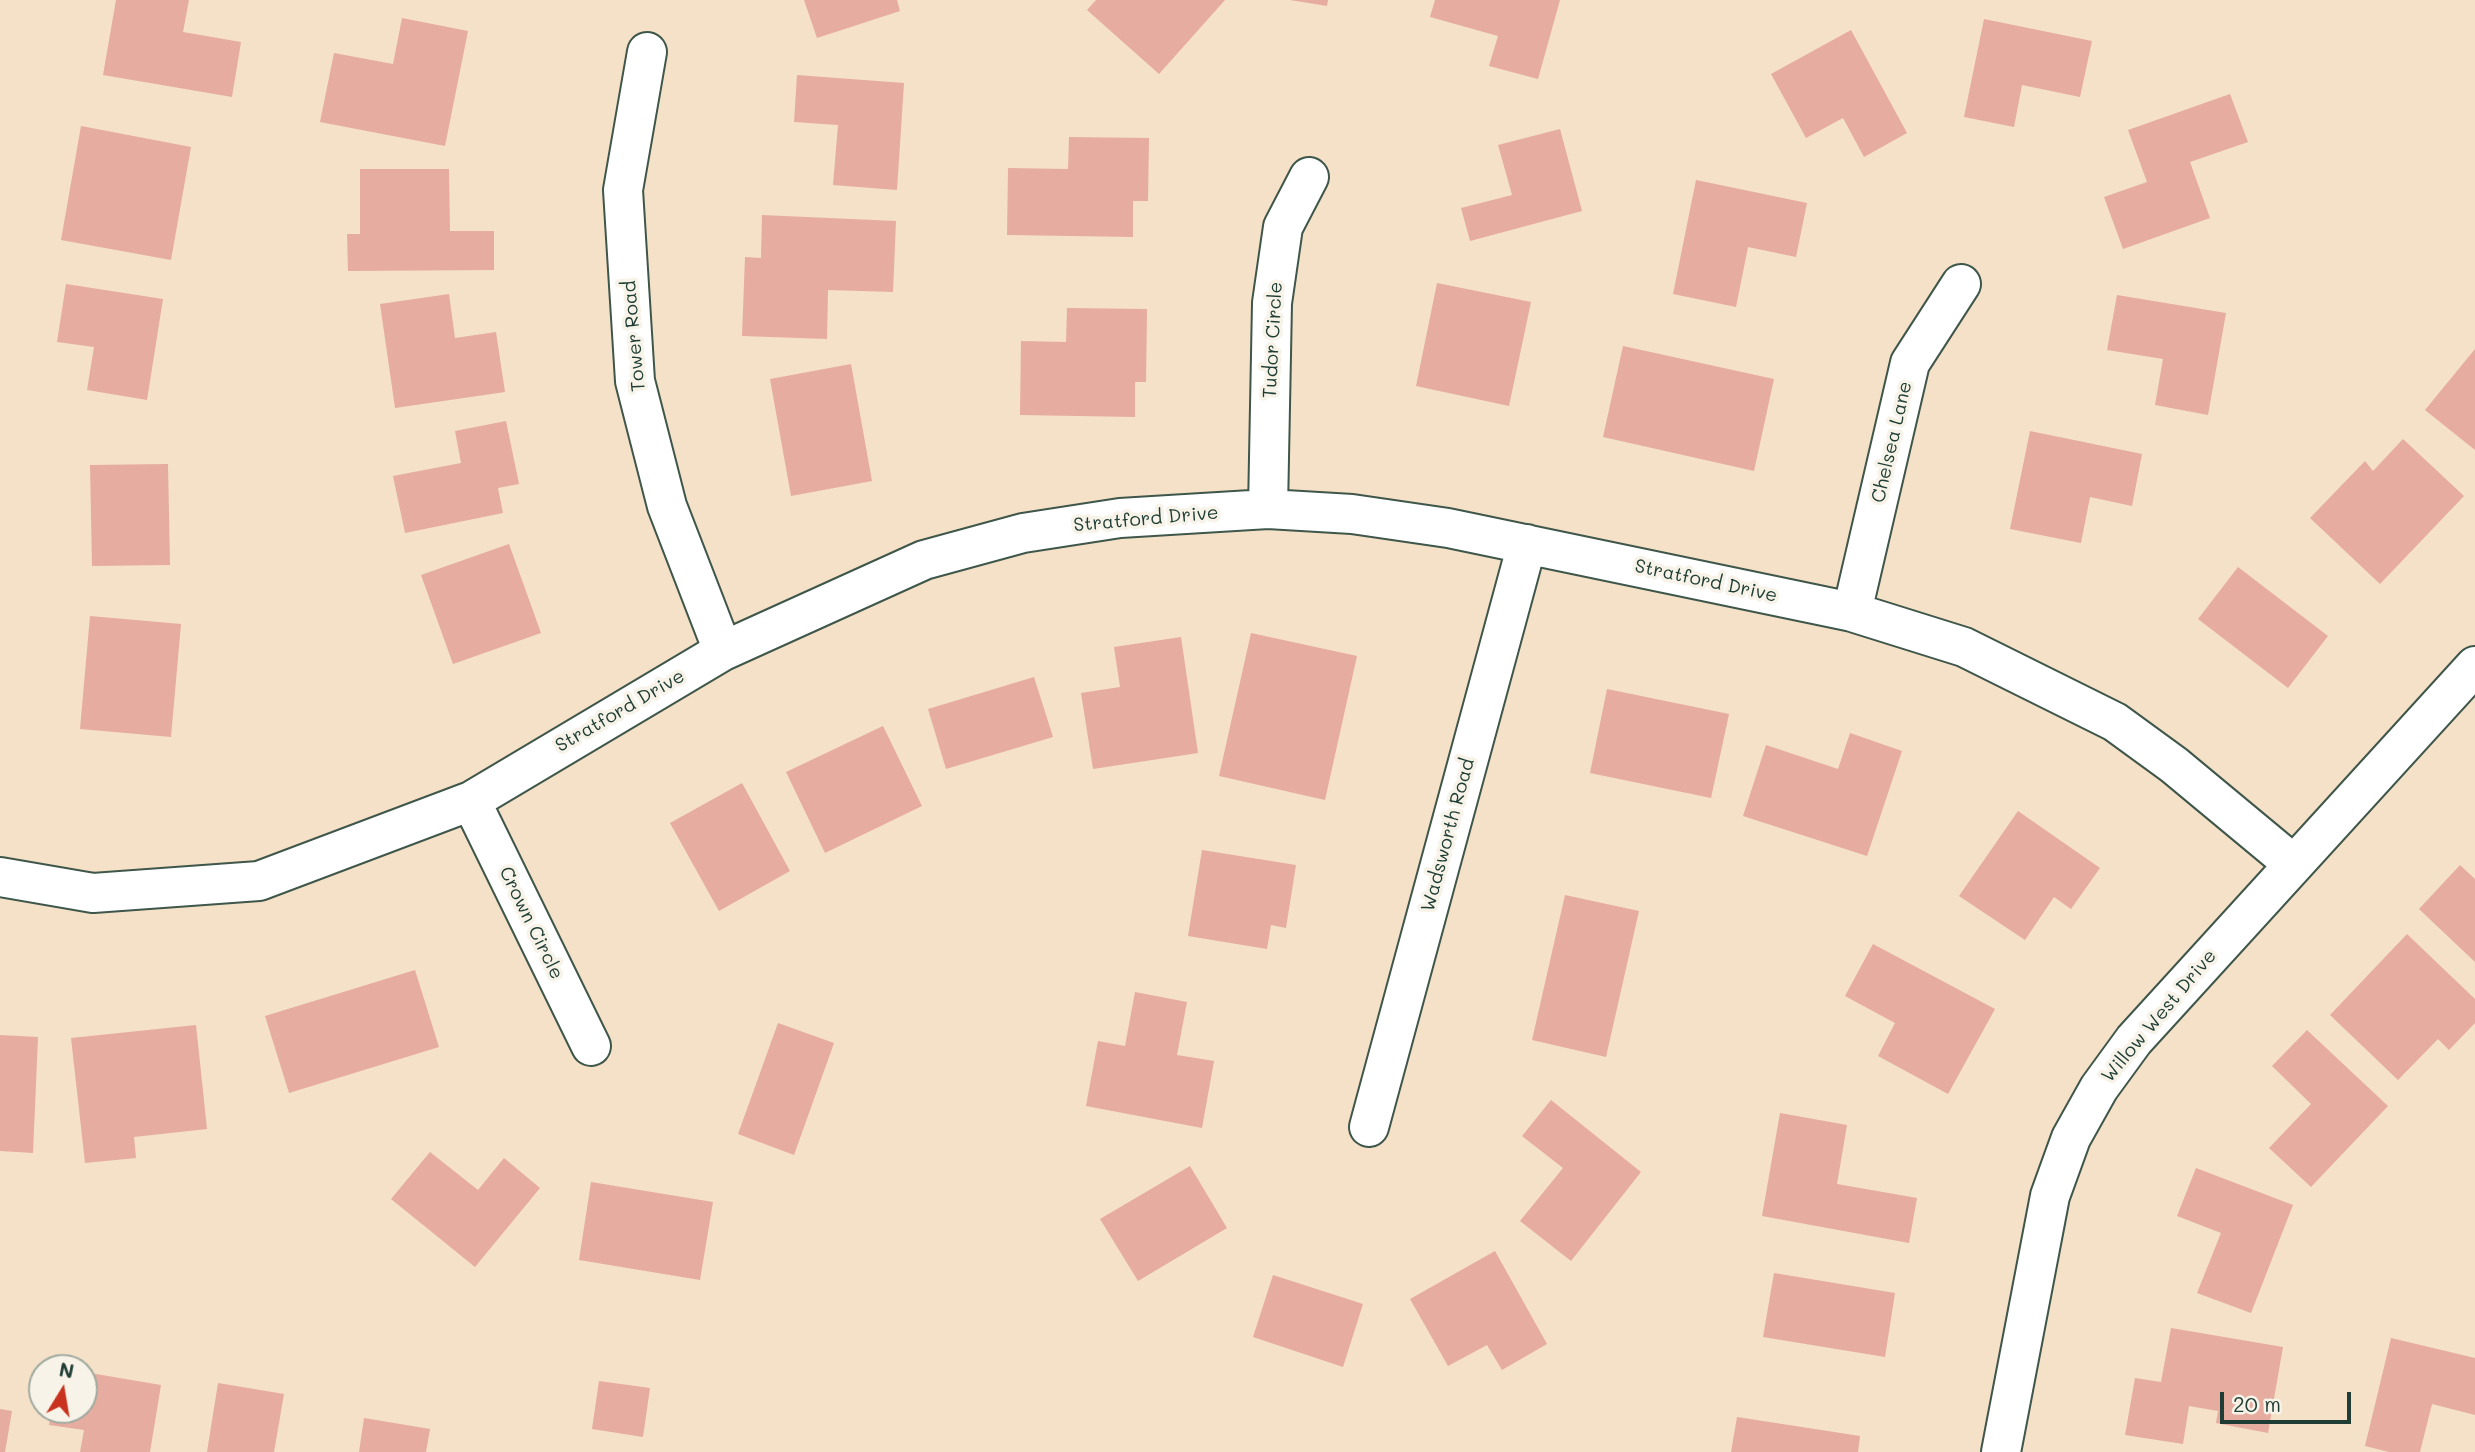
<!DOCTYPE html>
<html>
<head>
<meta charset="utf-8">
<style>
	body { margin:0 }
	#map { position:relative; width:2475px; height:1452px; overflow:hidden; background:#f4e1c7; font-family:Mali,sans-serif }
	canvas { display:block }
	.north { position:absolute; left:28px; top:1354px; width:70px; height:70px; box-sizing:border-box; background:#f7f3e8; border:2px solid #a1aaa0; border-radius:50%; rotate:11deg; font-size:19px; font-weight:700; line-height:28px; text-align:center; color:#1f3d34 }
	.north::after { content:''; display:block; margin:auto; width:24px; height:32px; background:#c8321e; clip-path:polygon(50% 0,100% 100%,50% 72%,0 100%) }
	.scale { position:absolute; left:2220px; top:1392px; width:131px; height:32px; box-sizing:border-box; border:4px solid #1f3d34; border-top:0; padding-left:9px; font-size:21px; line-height:24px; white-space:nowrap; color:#1f3d34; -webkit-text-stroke:5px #f7f3e8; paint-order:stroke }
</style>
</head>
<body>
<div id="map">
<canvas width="2475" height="1452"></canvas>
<div class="north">N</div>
<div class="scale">20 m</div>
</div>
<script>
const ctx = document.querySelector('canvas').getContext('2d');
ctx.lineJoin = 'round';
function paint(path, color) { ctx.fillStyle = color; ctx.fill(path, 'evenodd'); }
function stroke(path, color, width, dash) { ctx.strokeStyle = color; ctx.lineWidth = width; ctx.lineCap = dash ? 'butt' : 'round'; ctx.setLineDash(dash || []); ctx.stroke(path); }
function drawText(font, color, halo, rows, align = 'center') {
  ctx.font = font + ' Mali,sans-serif'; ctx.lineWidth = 7; ctx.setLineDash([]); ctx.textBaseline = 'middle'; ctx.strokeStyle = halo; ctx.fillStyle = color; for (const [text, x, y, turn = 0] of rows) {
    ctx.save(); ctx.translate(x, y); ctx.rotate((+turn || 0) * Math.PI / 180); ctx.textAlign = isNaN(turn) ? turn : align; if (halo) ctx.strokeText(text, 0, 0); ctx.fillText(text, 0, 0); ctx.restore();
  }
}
const building = new Path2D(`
	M116,0H189L183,32L241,42L232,97L103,75Z
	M804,0H897L900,11L817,38Z
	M1096,0H1225L1159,74L1087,10Z
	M1290,0H1328L1327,6Z
	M1435,0H1560L1538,79L1489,66L1498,36L1430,17Z
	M402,18L468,31L445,146L320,122L334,53L393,64Z
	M1984,19L2092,41L2080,97L2022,85L2014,127L1964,117Z
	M1851,30L1907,133L1864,157L1843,118L1806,138L1771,74Z
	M797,75L904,83L897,190L833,185L838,125L794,122Z
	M2230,94L2248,142L2190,162L2210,218L2123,249L2104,197L2147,182L2128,130Z
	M81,126L191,147L171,260L61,240Z
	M1560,129L1582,211L1470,241L1461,208L1512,195L1498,145Z
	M1069,137L1149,138L1148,201H1133V237L1007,235L1008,168L1068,169Z
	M360,169H449L450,231H494V270L348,271L347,234H360Z
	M1696,180L1807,203L1796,257L1748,247L1736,307L1673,294Z
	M762,215L896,221L893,292L828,290L827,339L742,336L745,257L761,258Z
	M1437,283L1531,302L1509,406L1416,386Z
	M66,284L163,299L147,400L87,390L94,347L57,342Z
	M449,294L455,338L496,332L505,392L395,408L380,304Z
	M2117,295L2226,313L2208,415L2155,405L2163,359L2107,350Z
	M1067,308L1147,309L1146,382H1135V417L1020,415L1021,341L1066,342Z
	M1623,346L1774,379L1754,471L1603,437Z
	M2475,349V450L2425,410Z
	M851,364L872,481L791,496L770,379Z
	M506,421L519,484L498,488L503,513L405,533L393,476L461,463L455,431Z
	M2030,431L2142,454L2132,506L2090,497L2081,543L2010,529Z
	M2403,439L2464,496L2380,584L2310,518L2365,461L2373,471Z
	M168,464L170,565L92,566L90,465Z
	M509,544L541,633L453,664L421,575Z
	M2238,567L2328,636L2288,688L2198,619Z
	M90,616L181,624L171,737L80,729Z
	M1251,633L1357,656L1325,800L1219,776Z
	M1181,637L1198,753L1093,769L1081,693L1120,687L1114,647Z
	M1034,677L1053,737L946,769L928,709Z
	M1607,689L1729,714L1711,798L1590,773Z
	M883,726L922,806L825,853L786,772Z
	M1850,733L1902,751L1867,856L1743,816L1766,745L1838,769Z
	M742,783L790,871L719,911L670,823Z
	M2018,811L2100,868L2071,909L2054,897L2025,940L1959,896Z
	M1202,850L1296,865L1286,928L1271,925L1267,949L1188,936Z
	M2460,865L2475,879V962L2419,909Z
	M1565,895L1639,911L1606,1057L1532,1040Z
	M2407,934L2475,999V1023L2449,1050L2438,1039L2398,1080L2330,1015Z
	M1873,944L1995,1009L1948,1094L1878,1056L1895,1023L1845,996Z
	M415,970L439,1047L289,1093L265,1016Z
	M1135,992L1187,1002L1177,1055L1214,1061L1202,1128L1086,1106L1098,1041L1125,1046Z
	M778,1023L834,1043L794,1155L738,1134Z
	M196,1025L207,1129L134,1137L136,1158L85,1163L71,1038Z
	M2307,1030L2388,1106L2311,1187L2269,1148L2311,1104L2272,1066Z
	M0,1035L38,1037L33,1153L0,1151Z
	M1551,1100L1641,1172L1571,1261L1520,1221L1563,1168L1522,1136Z
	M1780,1113L1847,1125L1837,1184L1917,1198L1909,1243L1762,1216Z
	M430,1152L478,1190L504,1158L540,1188L475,1267L391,1199Z
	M1190,1166L1227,1228L1138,1281L1100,1219Z
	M2196,1168L2293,1205L2251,1313L2197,1293L2221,1233L2177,1216Z
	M591,1182L713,1202L700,1280L579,1260Z
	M1495,1251L1547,1344L1502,1370L1487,1345L1448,1366L1410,1299Z
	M1774,1273L1895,1293L1885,1357L1763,1337Z
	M1273,1275L1363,1304L1343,1367L1253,1337Z
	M2171,1328L2283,1347L2268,1433L2216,1423L2218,1411L2189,1406L2183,1444L2125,1435L2135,1378L2161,1382Z
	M2391,1338L2475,1358V1415L2432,1404L2420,1452H2389L2365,1446Z
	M84,1372L161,1385L150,1452H80L84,1430L49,1425L52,1410H84Z
	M599,1381L650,1388L643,1437L592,1429Z
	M218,1383L284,1394L274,1452H207Z
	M0,1409L12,1411L5,1452H0Z
	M1737,1417L1860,1436L1858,1452H1731Z
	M364,1418L430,1429L426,1452H359Z`);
const minor = new Path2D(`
	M647,52L623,190L635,381L667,506L723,651
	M1268,509L1272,303L1283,227L1309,177
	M1852,612L1910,363L1961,284
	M471,801L591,1046
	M0,877L93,893L259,881L471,801L723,651L924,560L1023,533L1120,518L1268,509L1352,514L1448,528L1852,612L1964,647L2115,722L2174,765L2292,863
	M1369,1127L1527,544
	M2001,1452L2050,1196L2071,1138L2099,1088L2134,1040L2475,666`);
const streetNames = [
	["Tower Road",634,336,-95],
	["Tudor Circle",1273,340,-87],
	["Chelsea Lane",1892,442,-77],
	["Stratford Drive",1146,519,-5],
	["Stratford Drive",1706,581,12],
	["Stratford Drive",620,711,-30],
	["Wadsworth Road",1448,835,-75],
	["Crown Circle",531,923,64],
	["Willow West Drive",2159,1016,-50]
];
paint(building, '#e6ac9f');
stroke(minor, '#3f564a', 42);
stroke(minor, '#fff', 38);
drawText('19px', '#1f3d34', '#f7f3e8', streetNames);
</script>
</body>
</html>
